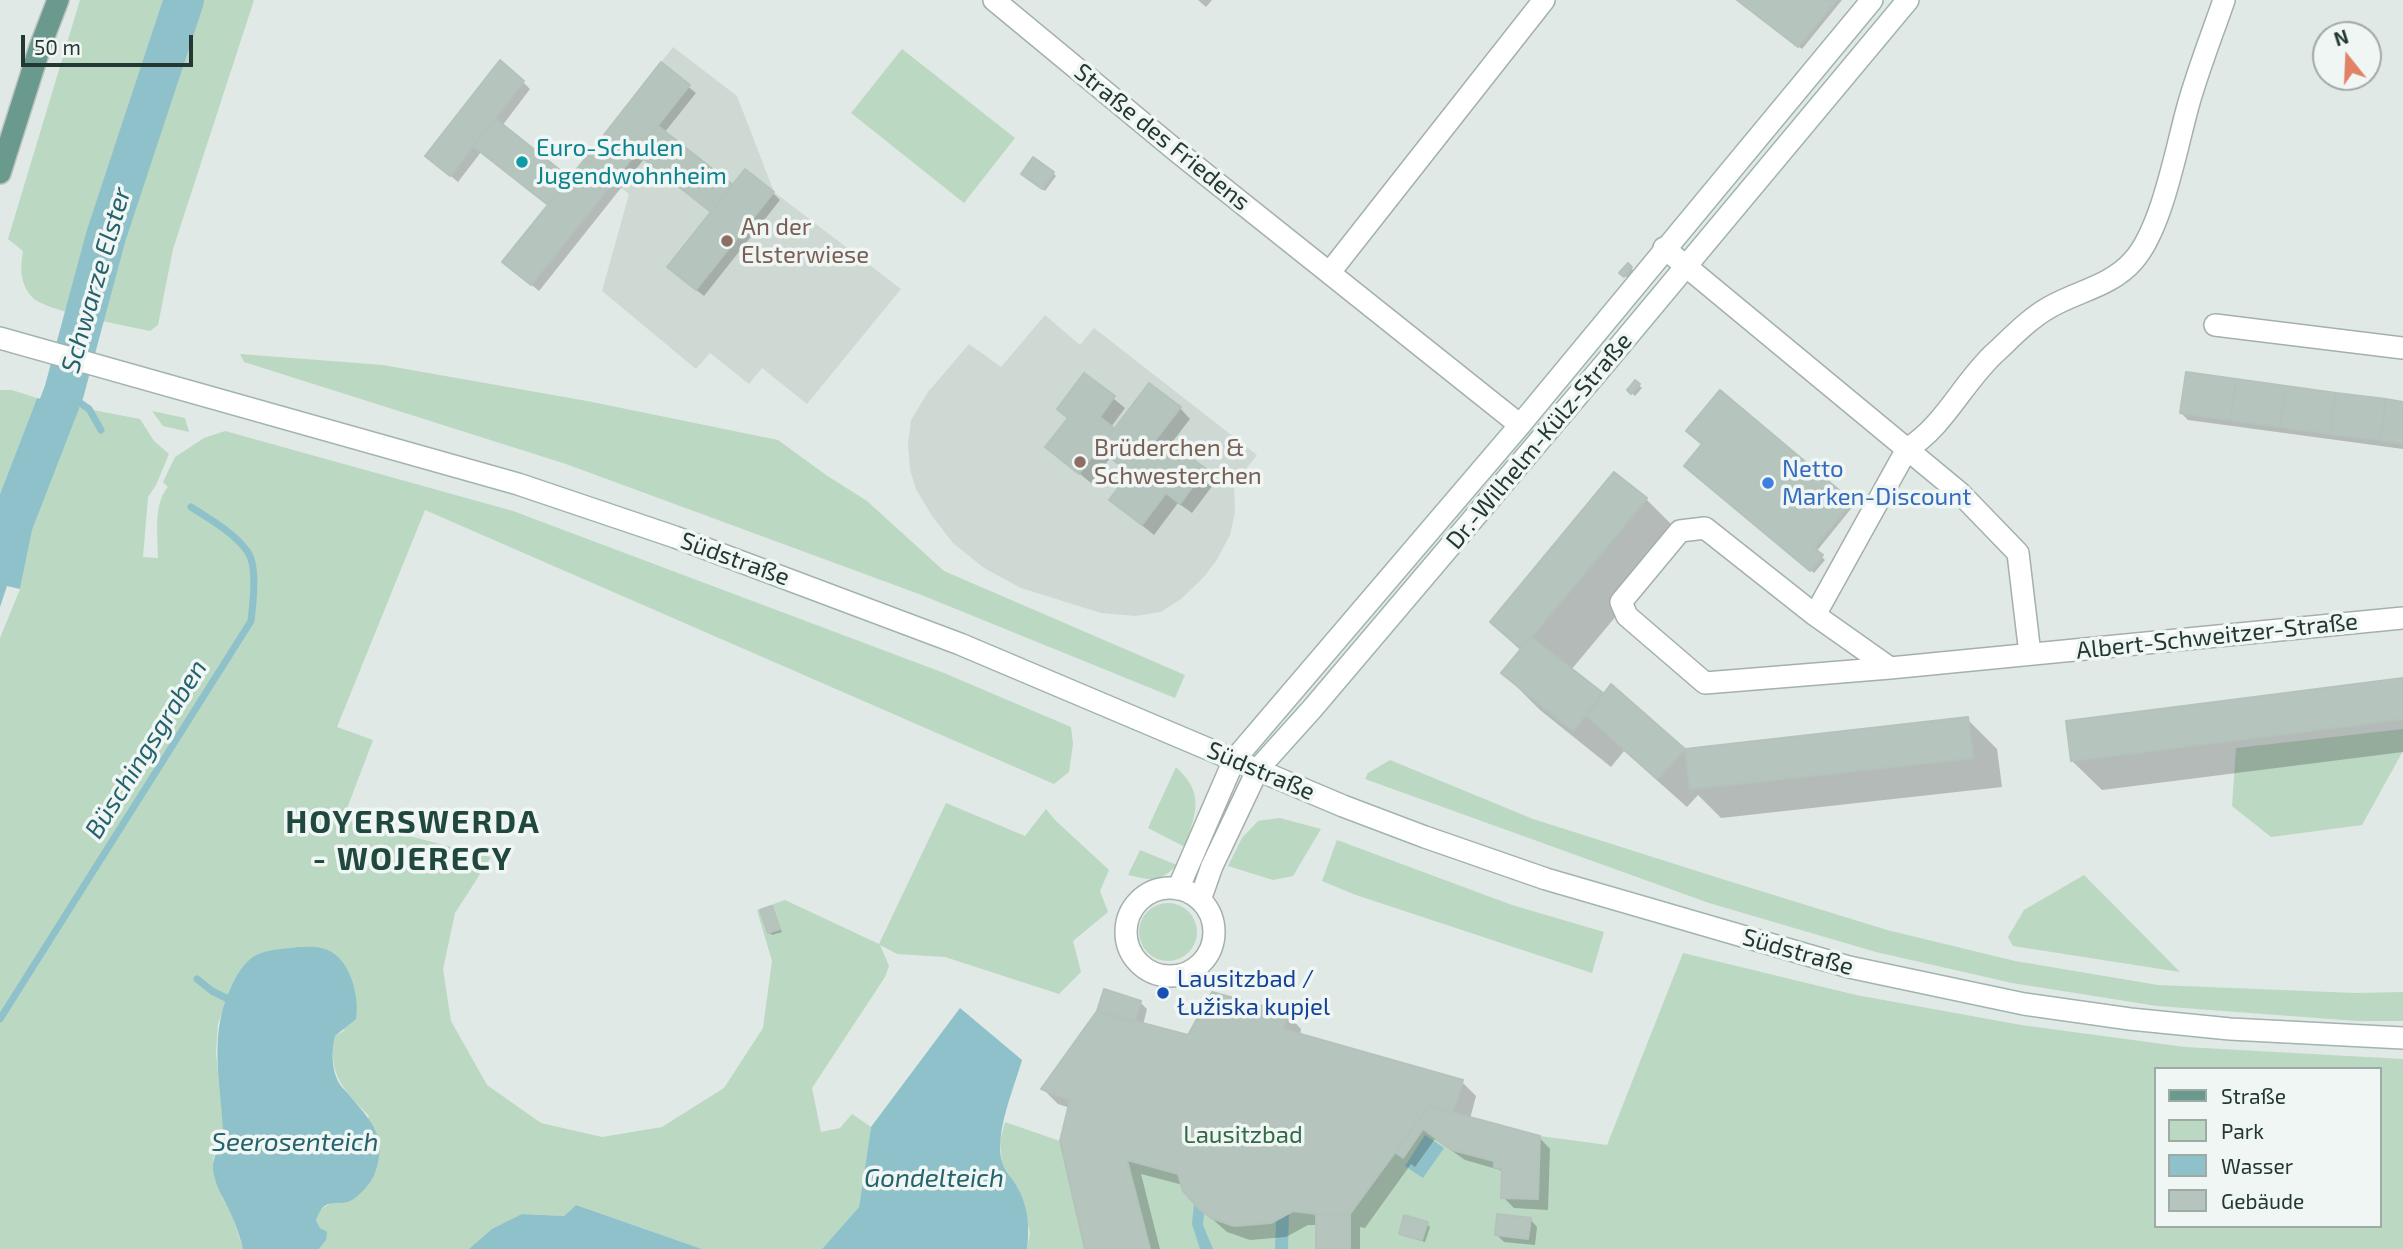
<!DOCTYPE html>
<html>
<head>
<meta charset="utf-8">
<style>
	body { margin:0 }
	#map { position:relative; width:2403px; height:1249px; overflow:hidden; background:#e0e9e5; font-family:"Exo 2",sans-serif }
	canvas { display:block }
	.legend { position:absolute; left:2154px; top:1067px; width:228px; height:161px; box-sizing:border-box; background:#f0f6f3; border:2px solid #9eaaa6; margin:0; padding:9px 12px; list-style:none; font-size:21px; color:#233832 }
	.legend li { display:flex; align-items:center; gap:14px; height:35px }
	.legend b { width:35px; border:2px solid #9eaaa6 }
	.north { position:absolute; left:2312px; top:21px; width:70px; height:70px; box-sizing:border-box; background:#f0f6f3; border:2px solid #9eaaa6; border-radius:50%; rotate:342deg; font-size:19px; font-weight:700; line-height:28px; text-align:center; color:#233832 }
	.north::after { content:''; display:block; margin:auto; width:24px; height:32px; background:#e28265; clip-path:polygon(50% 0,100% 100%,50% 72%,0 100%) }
	.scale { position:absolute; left:21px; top:35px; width:172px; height:32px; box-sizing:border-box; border:4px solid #233832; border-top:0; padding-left:9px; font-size:21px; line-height:24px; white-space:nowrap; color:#233832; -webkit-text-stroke:5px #f0f6f3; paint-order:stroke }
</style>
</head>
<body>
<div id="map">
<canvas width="2403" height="1249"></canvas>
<ul class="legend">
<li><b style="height:9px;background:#6a9a8d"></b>Straße</li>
<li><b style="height:19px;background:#bbd8c3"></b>Park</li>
<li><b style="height:19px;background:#8ec1c9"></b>Wasser</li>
<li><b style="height:19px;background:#b6c4be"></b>Gebäude</li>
</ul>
<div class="north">N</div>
<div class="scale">50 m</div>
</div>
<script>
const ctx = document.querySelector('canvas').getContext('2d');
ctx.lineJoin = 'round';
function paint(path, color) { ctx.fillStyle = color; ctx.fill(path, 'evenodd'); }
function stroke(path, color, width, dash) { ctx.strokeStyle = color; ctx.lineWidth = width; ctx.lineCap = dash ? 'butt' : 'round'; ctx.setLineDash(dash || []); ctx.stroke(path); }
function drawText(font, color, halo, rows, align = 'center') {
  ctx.font = font + ' "Exo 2",sans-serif'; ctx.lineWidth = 7; ctx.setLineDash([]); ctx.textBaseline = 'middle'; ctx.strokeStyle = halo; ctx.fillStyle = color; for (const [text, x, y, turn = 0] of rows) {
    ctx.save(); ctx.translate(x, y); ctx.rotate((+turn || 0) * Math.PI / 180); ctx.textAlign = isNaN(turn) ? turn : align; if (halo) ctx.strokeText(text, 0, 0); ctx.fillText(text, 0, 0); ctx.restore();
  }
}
const built = new Path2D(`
	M673,47L737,96L774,192L901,289L807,404L762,368L749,384L710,353L696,369L602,291L629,194L585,159Z
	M1045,315L1080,345L1094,328L1257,455L1234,484L1235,512L1230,535L1216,561L1203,578L1181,599L1161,612L1135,616L1101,613L1021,588L984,568L953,543L932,516L916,489L910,470L908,444L911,420L928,392L969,344L1001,367Z`);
const green = new Path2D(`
	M80,0H254L173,249L158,325L150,331C128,326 44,311 32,297C20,283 20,269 23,251L8,239Z
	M902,49L1015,138L964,203L851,113Z
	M240,354L383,365L587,401L778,440L826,475L867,501L944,571L1185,675L1175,698L919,594L566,464L244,362Z
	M0,390H12L37,398L0,494Z
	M66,405L140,419L154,441L169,454L156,485L148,497L143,557L158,558C158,537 153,503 168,487L163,482L175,457L204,438L225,431L513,511L944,673L1071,727L1073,744L1069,772L1054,784L425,510L337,727L373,740L343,819L491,857L455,913L443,969L451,1021L487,1085L541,1123L602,1137L662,1127L724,1088L763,1028L772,961L757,910L785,900L879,944L946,803L1025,836L1046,809L1055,820L1109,870L1100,891L1108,912L1073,941L1081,972L1059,994L945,957L897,954L880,945L889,966L885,977L812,1088L821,1132L840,1128L852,1114L871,1127L859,1207L822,1249H702L576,1205L564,1216L522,1214L469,1249H319L326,1240L316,1220L319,1211L332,1202L369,1116C344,1090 327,1075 335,1036L345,1030L230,989L218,1024L216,1053L224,1134L213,1159L222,1198L232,1215L243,1249H0V638L20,589L36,511Z
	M152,411L185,418L189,432L163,426Z
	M2403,729V751L2362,825L2271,837L2232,806L2236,748Z
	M1390,760L1533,819L1722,879L1887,930L2015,961L2158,985L2355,993L2403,992V1021H2357L2157,1006L2012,983L1876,952L1709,903L1365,779L1368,773Z
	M1176,767C1206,795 1195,813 1185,847L1148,828Z
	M1280,818L1321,829L1293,876L1273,880L1228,866L1242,838L1258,821Z
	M1337,840L1512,905L1604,932L1592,973L1356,895L1322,881Z
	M1140,850L1177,865C1160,882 1152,881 1128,875Z
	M2084,875L2180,972L2013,946L2008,937L2024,910Z
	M1139 932a29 29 0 1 1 58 0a29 29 0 1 1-58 0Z
	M1683,953L1856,995L2021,1025L2185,1047L2403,1059V1249H1027L1030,1232L1018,1189L1002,1164L1000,1141L1005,1122L1060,1141L1070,1100L1041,1089L1097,1011L1188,1035L1212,992L1288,1013L1284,1029L1463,1080L1454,1112L1540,1136L1607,1145ZM2156,1069H2380V1226H2156Z`);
const water = new Path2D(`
	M37,398L66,405L36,511L20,589L7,586L0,607V494Z
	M298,947C305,947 314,946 321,948C349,953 360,995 356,1019L335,1036C332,1050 331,1065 337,1079C339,1085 346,1091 350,1096C371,1121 388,1137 375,1173C372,1182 359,1197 350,1201C336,1207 325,1195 316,1220L320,1228L327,1232L326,1240L319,1249H243C240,1237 236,1225 231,1214C225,1201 217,1189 214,1175C209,1156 224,1146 223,1129C220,1079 208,1031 233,983C239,971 247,958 261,953C272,949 286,949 298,947Z
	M960,1008L1022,1060C1014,1088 994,1134 1002,1162C1004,1170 1012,1178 1016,1185C1028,1204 1030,1227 1027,1249H822L859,1207L871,1127Z
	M1425,1135L1444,1148L1423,1178L1405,1166Z
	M1194,1204L1204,1213L1203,1225L1213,1249H1200L1192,1224Z
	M576,1205L702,1249H469L492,1229L522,1214L564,1216Z
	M1289,1213L1288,1249H1275L1276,1220Z`);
const shadow = new Path2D(`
	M1198,0H1212L1206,7Z
	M1739,0H1842L1802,49Z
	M661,65L696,93L664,133L733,187L773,193L780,200L704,296L676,274L712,213L644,159L539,291L511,268L550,206L481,152L458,182L435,163L523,82L530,89L502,126L570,180Z
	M1053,173L1056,176L1045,191L1026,177Z
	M1628,265L1634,271L1628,278L1621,273Z
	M1085,375L1125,408L1111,427L1115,430L1180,408L1190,419L1170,445L1216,481L1192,513L1178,503L1154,535L1111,500L1131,474L1110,458L1091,483L1047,447L1069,419L1059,409Z
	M1636,383L1642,388L1635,396L1629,390Z
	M1720,393L1854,505L1816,552L1825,560L1814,573L1689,469L1704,444Z
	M2403,404V449L2188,420L2181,413Z
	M1646,499L1683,536L1571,670L1604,696L1611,687L1684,750L1967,719L1997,749L2002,787L1721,818L1698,795L1687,807L1624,751L1611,767L1540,710L1503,673L1521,651L1493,622Z
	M2403,680V752L2102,790L2072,761Z
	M772,908L782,932L772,935L769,932Z
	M1140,1002L1147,1009L1143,1025L1189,1037L1287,1014L1301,1029L1300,1036L1462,1082L1476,1096L1470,1119L1539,1137L1550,1149L1548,1210L1514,1208L1503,1197L1504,1174L1500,1170L1465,1160L1435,1139L1415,1167L1411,1164L1365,1228L1360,1227V1249H1318V1225H1308L1286,1237L1250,1240L1227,1232L1201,1209L1183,1185L1141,1174L1160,1249H1087L1070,1108L1058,1104L1043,1089Z
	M1530,1219L1537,1227L1535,1245L1504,1242L1497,1235Z
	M1427,1224L1430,1227L1425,1242L1404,1236L1401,1233Z`);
const stream = new Path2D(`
	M64,392L89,409L101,430
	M197,979L212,991L226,998
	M0,1019L251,621C253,603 258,565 247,551C234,533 210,519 191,507`);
const river = new Path2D(`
	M0,557L64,392L106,236L184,0`);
const building = new Path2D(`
	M1737,0H1836L1798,47Z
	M500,60L524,81L450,176L425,156Z
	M661,62L690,85L614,181L585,159Z
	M496,119L570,178L548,205L473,146Z
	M658,126L733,185L711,212L636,153Z
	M1033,157L1054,172L1042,189L1021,174Z
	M585,159L614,181L531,285L502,262Z
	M745,169L774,192L696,290L667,267Z
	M1628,263L1632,267L1624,277L1619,273Z
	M2186,372L2236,379L2230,420L2180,413Z
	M1084,373L1115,396L1100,417L1114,428L1079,474L1045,447L1068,418L1057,409Z
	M2236,379L2286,386L2280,427L2230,420Z
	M1635,380L1640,384L1631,394L1627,390Z
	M1149,383L1181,407L1130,473L1099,449Z
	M2286,386L2336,393L2330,434L2280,427Z
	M1720,390L1852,501L1814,548L1823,555L1810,571L1684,466L1702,444L1686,431Z
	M2336,393L2386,399L2380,440L2330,434Z
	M2386,399L2403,402V444L2380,440Z
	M1171,443L1206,469L1180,504L1166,493L1142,525L1109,500L1146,451L1158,460Z
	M1614,472L1647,498L1521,649L1490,622Z
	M1531,637L1603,693L1573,731L1501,673Z
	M2403,678V719L2071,761L2066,721Z
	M1611,684L1685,749L1657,779L1587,716Z
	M1968,717L1973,758L1690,789L1685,749Z
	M772,906L780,929L768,933L760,910Z
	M1104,989L1141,1001L1134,1023L1097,1011Z
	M1212,992L1288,1013L1283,1029L1463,1080L1453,1112L1429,1106L1350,1214H1316L1293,1211L1271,1223L1234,1226L1211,1218L1200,1210L1183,1191L1178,1174L1127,1160L1150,1249H1085L1060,1141L1070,1100L1041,1089L1097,1011L1188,1035Z
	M1429,1106L1540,1136L1538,1199L1501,1198L1502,1169L1494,1167V1161L1452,1150L1423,1129L1403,1158L1395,1152Z
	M1316,1214H1350V1249H1316Z
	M1497,1214L1531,1218L1528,1239L1495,1235Z
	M1404,1215L1428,1222L1422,1240L1399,1234Z`);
const street = new Path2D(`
	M994,0L1179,153L1520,425
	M1664,248L1960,493L2018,553L2030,654
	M1330,272L1544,0
	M2215,325L2403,348
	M1815,615L1705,528L1680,531L1621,602L1627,616L1705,683L1890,668L2403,618
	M1890,668L1815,615L1907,449C1945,426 1964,380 1997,351C2013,336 2030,318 2050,307C2078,291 2111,286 2133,261C2162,229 2176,149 2188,106C2198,70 2212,35 2224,0
	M1126 932a44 44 0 1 1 88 0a44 44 0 1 1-88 0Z
	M1178,889L1234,760
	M1200,900L1212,866L1258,769`);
const secondary = new Path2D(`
	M0,338L518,484L675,537L960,644L1343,806L1425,837L1546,879L1849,967L2024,1004L2130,1019L2230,1029L2403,1038
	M1234,760L1520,425L1872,0
	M1258,769L1312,709L1607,361L1908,0`);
const primary = new Path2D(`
	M0,173L40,47L58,0`);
const markers = [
	[522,162,7,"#0f9aa8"],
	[727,241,7,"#8d6e63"],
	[1080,462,7,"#8d6e63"],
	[1768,483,7,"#3f7fe0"],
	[1163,993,7,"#1a4fb4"]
];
const streetNames = [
	["Straße des Friedens",1162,137,39],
	["Dr.-Wilhelm-Külz-Straße",1539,441,-50],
	["Südstraße",735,559,20],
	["Albert-Schweitzer-Straße",2217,636,-6],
	["Südstraße",1261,771,23],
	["Südstraße",1798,952,16]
];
const cultureNames = [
	["Euro-Schulen",536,148],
	["Jugendwohnheim",536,176]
];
const educationNames = [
	["An der",741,227],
	["Elsterwiese",741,255],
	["Brüderchen &",1094,448],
	["Schwesterchen",1094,476]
];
const shopNames = [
	["Netto",1782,469],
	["Marken-Discount",1782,497]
];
const transitNames = [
	["Lausitzbad /",1177,979],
	["Łužiska kupjel",1177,1007]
];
const parkNames = [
	["Lausitzbad",1243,1135]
];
const waterNames = [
	["Schwarze Elster",96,280,-74],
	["Büschingsgraben",146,749,-58],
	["Seerosenteich",295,1142],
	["Gondelteich",934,1178]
];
const districtNames = [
	["HOYERSWERDA",413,822],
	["- WOJERECY",413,859]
];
paint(built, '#cfd9d4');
paint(green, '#bbd8c3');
paint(water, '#8ec1c9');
paint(shadow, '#0003');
stroke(stream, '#8ec1c9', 7);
stroke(river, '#8ec1c9', 40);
paint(building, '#b6c4be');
stroke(building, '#b4c2bc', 2);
stroke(street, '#a4b0ac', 24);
stroke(secondary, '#a1b4ad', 24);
stroke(primary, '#bdc3c2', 24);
stroke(street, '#fff', 21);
stroke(secondary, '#fff', 21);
stroke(primary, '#6a9a8d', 21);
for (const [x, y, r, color] of markers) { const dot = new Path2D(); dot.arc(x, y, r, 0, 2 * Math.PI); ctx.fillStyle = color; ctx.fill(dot); stroke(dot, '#f0f6f3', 2.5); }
drawText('24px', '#233832', '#f0f6f3', streetNames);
drawText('24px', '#0d838f', '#f0f6f3', cultureNames, 'left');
drawText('24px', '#785e54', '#f0f6f3', educationNames, 'left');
drawText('24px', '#366cbe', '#f0f6f3', shopNames, 'left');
drawText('24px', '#164399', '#f0f6f3', transitNames, 'left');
drawText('24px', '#326a47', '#f0f6f3', parkNames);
drawText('italic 26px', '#24626d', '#f0f6f3', waterNames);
ctx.letterSpacing = '2px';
drawText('bold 32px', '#21483e', '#f0f6f3', districtNames);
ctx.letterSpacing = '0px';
</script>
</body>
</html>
